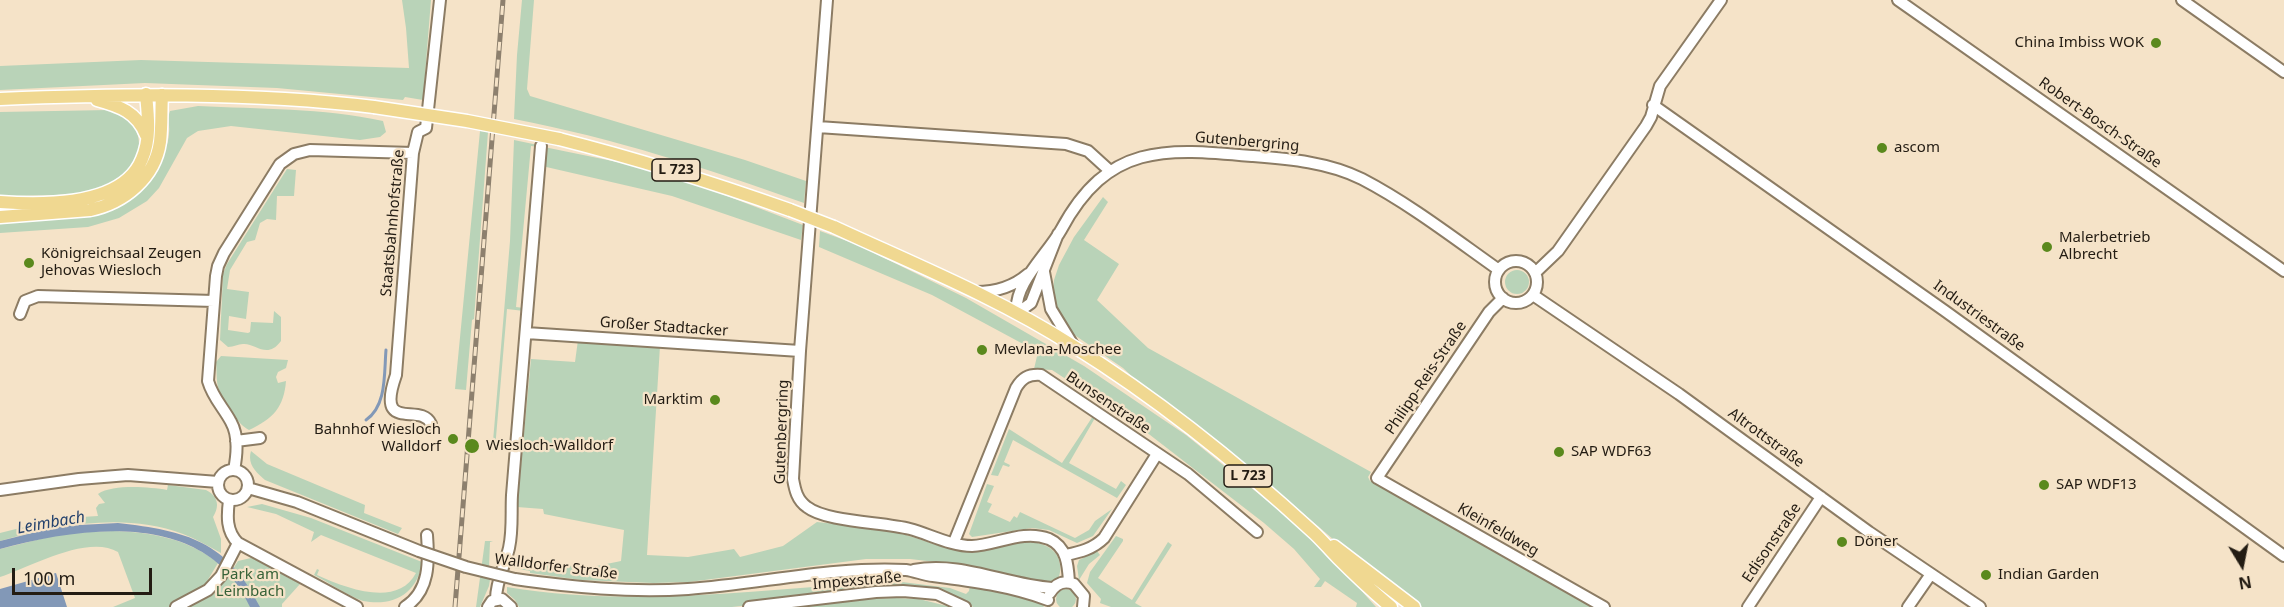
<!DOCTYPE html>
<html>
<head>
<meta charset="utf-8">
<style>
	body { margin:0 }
	#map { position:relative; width:2284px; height:607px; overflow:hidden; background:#f5e3c8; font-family:"Noto Sans",sans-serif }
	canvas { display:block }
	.north { position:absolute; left:2212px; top:535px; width:60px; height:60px; -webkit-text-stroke:4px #f5e3c8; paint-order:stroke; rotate:170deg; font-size:16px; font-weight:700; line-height:24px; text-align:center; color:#231c13 }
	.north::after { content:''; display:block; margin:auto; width:21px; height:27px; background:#231c13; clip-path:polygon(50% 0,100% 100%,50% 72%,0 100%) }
	.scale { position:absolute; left:12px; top:568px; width:140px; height:27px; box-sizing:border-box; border:3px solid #231c13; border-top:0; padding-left:8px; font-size:18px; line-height:21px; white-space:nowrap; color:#231c13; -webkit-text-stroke:4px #f5e3c8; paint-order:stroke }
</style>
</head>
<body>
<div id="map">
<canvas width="2284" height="607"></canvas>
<div class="north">N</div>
<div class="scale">100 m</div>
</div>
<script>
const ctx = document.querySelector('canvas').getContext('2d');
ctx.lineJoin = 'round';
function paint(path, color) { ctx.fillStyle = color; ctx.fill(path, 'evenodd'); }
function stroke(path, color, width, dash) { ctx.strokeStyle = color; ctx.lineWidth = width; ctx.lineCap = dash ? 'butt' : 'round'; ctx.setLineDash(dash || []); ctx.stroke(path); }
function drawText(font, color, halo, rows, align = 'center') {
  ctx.font = font + ' "Noto Sans",sans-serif'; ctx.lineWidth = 4.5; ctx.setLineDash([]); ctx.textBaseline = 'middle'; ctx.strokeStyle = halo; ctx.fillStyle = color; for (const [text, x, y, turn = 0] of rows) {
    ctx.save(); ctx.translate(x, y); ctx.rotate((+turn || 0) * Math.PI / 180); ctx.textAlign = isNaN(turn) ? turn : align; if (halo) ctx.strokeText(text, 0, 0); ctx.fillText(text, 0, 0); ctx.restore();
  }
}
const green = new Path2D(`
	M402,0H431L423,100L405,97L403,100L277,88L145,83L0,90V66L141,60L409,68L406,28Z
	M522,0H534L527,89L530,96L745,160L806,181L804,203C709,169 613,138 514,119L517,55Z
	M198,106C259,109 323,108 383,121L386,132L380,137L360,140L231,126L198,131L187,138L159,188L147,201L119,218L88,227L0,233V221C52,217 131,224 157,168C161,158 169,144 169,133C170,125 167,119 170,111Z
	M109,110C123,113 135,121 138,136C141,149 137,160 128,170C123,175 117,181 110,185C87,198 28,195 0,196V112Z
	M480,131L488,132L474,319L472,320L466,390L455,389Z
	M514,140L538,145V147L531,146L516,307L524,308V311L507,309L495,449H493L492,453L510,241Z
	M544,147L632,165L701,186L803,225L801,240L672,196L542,166Z
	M287,169L296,170L294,196H277L276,220L267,219L260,223L255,240L247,242L230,270L227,289L249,292L246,319L229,316L228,330L248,333L250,332L251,322L273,323L274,311L281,317V341C267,360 256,343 243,344C238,344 234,347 228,347L220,340L223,274L227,264Z
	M1103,197L1108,202L1084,240L1119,264L1097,300L1148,348L1371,472L1368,477L1370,481L1591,607H1422L1334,540L1269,484L1144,388L1123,368L1073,334L1064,325L1058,313L1053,291L1054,280L1059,265L1074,237Z
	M820,231L858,245L966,298L1084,366L1186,435L1275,507L1333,559L1376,607H1356L1357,603L1325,581L1321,587H1314L1320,579L1294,549L1264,523L1141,428L1052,370L1034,369L1038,352L932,295L819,247Z
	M1505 282a12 12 0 1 1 24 0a12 12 0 1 1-24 0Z
	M578,340L660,346L647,555L688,557L734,549L740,557L783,546L817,522C842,525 867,527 891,531C915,536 949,552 971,552C995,551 1020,535 1044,545C1058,550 1064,565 1058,579L1049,585L970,566L910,559H866L689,582L653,583L581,580L530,573V571L509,567L511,557L545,564L592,567L621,561L624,530L544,514L543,509L517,507L531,359L575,362Z
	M221,356L288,360L286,368L278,372L276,377L278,383L286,381C284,407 273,419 249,430C236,423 223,401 218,387C216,379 217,370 216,362Z
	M1093,416L1095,418L1069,463L1116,489L1121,481L1126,485L1117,498L1013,440L1004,462L1010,465L1009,467L1003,465L998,476L991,475L1009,429L1062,463Z
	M251,451L267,464L365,505L364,513L402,528L398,534L265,480C256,472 247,464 251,451Z
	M987,484L994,486L987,502L992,504L988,512L1010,522L1014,516L1017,518L1020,512L1075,538L1089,530L1095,521L1112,509L1093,536L1077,543L1049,530L1032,528L972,537L969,534Z
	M168,485L206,490C218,496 220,506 213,517L221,539V553C208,546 196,539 183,534C124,512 58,525 0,541V533C32,525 65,517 98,516L96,508L99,504L105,503L98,494C113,484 149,487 167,490Z
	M262,504L311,518L422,562C418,593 394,607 363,601C346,595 330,583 314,575L317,569L319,570L317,575C350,590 398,607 416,573L321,535L311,542L314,532L276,514L247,507Z
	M113,531C151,532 189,539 218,563L203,588L213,592L227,578L238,561L251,558L256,560L300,584L282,604V607H113L135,598L118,552C88,534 30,567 0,577V549L65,533Z
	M1116,536L1123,539V541L1098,578L1132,600L1168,542L1172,545L1135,603L1142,607H1111L1100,603L1101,599L1087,583L1090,572Z
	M485,541H493L490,542L489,567H492L489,586L480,607H476Z
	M1097,551L1100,555L1089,564L1079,580L1077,566L1079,560Z
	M902,582L950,588L966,594L969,591L970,585L1003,591L1041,602L1044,607H973L960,598L938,590L788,601L732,607H519L515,600L507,593V587C626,607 749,591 868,583Z
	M1056 599a10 10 0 1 1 20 0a10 10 0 1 1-20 0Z
	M895,598L919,599L951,607H798L867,599Z`);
const water = new Path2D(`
	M118,523C187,531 227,541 260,607H250C206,509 85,526 0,549V541L60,526Z
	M56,573L67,607H0V589Z`);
const stream = new Path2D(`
	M366,420C387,406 384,373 386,350`);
const minor = new Path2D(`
	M827,0L800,351L793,479C795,490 797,500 807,507C826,522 883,522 910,529C929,534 951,546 972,546C997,545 1023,529 1049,539C1067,547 1068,565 1069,582
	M1898,0L2284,271
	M2182,0L2284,72
	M1653,105L1945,311L2284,556
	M818,127L1066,144L1088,151L1110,171
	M1058,234L1031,303L1017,313C1013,284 1047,255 1061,230C1108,143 1164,148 1252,156C1289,159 1328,162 1362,179C1410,204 1455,239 1499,270
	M1495 282a21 21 0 1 1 42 0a21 21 0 1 1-42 0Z
	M1044,272L1051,309L1073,345
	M1535,273L1558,251L1646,126L1651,117L1660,86L1721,0
	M976,292C995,292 1013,287 1028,274
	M1533,295L1679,394L1869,532L1980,607
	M1503,298L1489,312L1377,478L1604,607
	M20,314L25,301L38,296L214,301
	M526,333L800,351
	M431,424C421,401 375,435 396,375L413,153L418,132L426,128L440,0
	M236,441L260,438
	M218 485a15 15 0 1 1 30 0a15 15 0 1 1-30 0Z
	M234,470C237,455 239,436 231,422C223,407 213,398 208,381L216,276L218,266L224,253L280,164L294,154L310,150L413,153
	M248,488L297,502L419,551
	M0,490L79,479L128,475L218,482
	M229,500C227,516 226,531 238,543L357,607
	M954,542L1016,388C1022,378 1028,374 1041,375L1188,474L1257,532
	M1066,555C1080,552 1093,549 1104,538L1157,454
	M914,570C961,561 1006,585 1052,588
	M515,579C572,587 629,593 688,589C760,584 833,566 906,570C915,571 923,575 933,576C972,581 1011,586 1048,600
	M1050,593C1056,583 1064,580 1074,584L1084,596L1083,607
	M496,599C496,581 505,565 509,548C513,530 511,513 512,495L541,146
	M176,607L208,590L221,576L238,543
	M405,607C430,591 429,561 427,535
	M488,607L492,601L502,599L511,607
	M749,607L876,592L903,591L937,594L965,607
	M1748,607L1821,497
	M1908,607L1931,574`);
const major = new Path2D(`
	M0,99C124,94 250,92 374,107
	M97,100C119,106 137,112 146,135
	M559,139C638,159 714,183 790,210
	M0,202C43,205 123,207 142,159C151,138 148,116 146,94
	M0,217L90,210C124,203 155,178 160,142C162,126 161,110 162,95
	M834,227C914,264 998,298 1073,346C1158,399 1239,464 1313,532C1322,540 1329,549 1338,558C1355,575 1373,592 1391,607
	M1334,546L1414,607`);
const rail = new Path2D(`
	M455,607L503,0`);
const minorBridge = new Path2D(`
	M419,551L466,567L515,579`);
const majorBridge = new Path2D(`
	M374,107L467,121L559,139
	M790,210L834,227`);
const markers = [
	[2156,43,6,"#5a891d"],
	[1882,148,6,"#5a891d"],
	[2047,247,6,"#5a891d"],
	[29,263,6,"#5a891d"],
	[982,350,6,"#5a891d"],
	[715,400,6,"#5a891d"],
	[453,439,6,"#5a891d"],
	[472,446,8,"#5a891d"],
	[1559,452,6,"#5a891d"],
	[2044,485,6,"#5a891d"],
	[1842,542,6,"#5a891d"],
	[1986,575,6,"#5a891d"]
];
const shields = [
	[676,170,48],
	[1248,476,48]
];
const shieldNames = [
	["L 723",676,170],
	["L 723",1248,476]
];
const poiNames = [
	["China Imbiss WOK",2144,43,"right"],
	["ascom",1894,148],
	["Malerbetrieb",2059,238],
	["Albrecht",2059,255],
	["Königreichsaal Zeugen",41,254],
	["Jehovas Wiesloch",41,271],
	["Mevlana-Moschee",994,350],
	["Marktim",703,400,"right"],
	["Bahnhof Wiesloch",441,430,"right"],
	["Walldorf",441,447,"right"],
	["Wiesloch-Walldorf",486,446],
	["SAP WDF63",1571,452],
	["SAP WDF13",2056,485],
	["Döner",1854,542],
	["Indian Garden",1998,575]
];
const streetNames = [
	["Robert-Bosch-Straße",2100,123,35],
	["Gutenbergring",1247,142,5],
	["Staatsbahnhofstraße",393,223,-85],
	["Industriestraße",1979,316,36],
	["Großer Stadtacker",664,327,4],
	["Philipp-Reis-Straße",1426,378,-56],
	["Bunsenstraße",1108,403,34],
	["Gutenbergring",782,432,-88],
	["Altrottstraße",1766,438,36],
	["Kleinfeldweg",1498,530,30],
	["Edisonstraße",1772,543,-56],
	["Walldorfer Straße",556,567,7],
	["Impexstraße",857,581,-5]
];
const parkNames = [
	["Park am",250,575],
	["Leimbach",250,592]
];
const waterNames = [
	["Leimbach",51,523,-10]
];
paint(green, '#b9d3b8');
paint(water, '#8298b7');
stroke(stream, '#8298b7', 3);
stroke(minor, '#8c7c64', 14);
stroke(major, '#fff', 15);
stroke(minor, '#fff', 10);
stroke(major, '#f0d891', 12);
stroke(rail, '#8d806e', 5);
stroke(rail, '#f5e3c8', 3, [9]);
stroke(minorBridge, '#8c7c64', 14, []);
stroke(majorBridge, '#fff', 15, []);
stroke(minorBridge, '#fff', 10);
stroke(majorBridge, '#f0d891', 12);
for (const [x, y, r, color] of markers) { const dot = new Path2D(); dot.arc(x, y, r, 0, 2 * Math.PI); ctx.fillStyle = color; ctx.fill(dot); stroke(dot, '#f5e3c8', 2); }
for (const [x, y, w] of shields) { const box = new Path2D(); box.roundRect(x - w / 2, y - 11, w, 22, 4.5); ctx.fillStyle = '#f5e3c8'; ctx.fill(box); stroke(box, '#231c13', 1.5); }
drawText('bold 14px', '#231c13', null, shieldNames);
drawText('15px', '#231c13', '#f5e3c8', poiNames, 'left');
drawText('15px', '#231c13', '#f5e3c8', streetNames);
drawText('15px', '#376238', '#f5e3c8', parkNames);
drawText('italic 16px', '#24426d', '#f5e3c8', waterNames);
</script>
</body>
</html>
